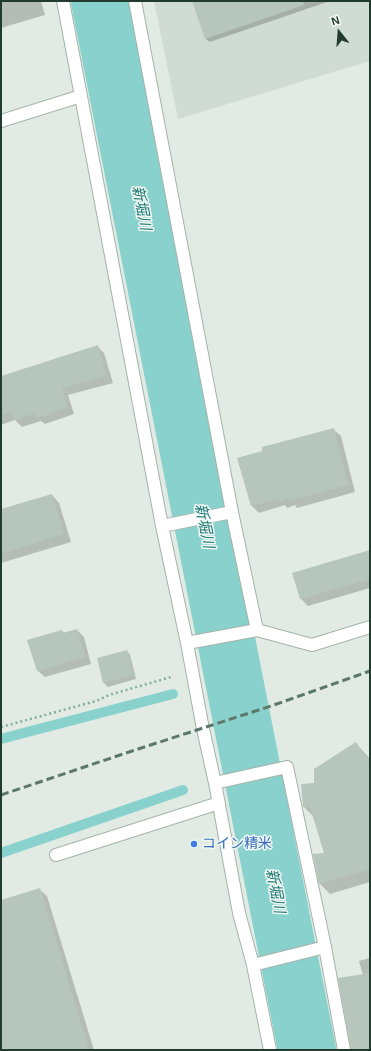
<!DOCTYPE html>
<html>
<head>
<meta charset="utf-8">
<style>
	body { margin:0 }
	#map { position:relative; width:371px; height:1051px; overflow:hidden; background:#e1ebe4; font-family:Arial,sans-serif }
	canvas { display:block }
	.frame { position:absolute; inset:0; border:2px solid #213c2f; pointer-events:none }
	.north { position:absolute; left:319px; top:12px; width:40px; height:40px; -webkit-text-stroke:3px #f1f8f3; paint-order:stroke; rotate:343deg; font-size:11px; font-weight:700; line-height:16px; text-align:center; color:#213c2f }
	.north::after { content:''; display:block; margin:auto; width:14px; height:18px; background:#213c2f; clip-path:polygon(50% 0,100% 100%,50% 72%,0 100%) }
</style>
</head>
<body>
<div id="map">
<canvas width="371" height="1051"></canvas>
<div class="frame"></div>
<div class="north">N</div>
</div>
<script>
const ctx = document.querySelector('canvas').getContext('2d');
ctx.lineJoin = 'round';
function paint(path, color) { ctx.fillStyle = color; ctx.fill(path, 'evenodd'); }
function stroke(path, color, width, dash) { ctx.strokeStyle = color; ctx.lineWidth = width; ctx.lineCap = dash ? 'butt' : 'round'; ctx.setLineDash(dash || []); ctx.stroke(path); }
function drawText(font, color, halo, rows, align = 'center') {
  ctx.font = font + ' Arial,"Noto Sans JP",sans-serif'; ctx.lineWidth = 3; ctx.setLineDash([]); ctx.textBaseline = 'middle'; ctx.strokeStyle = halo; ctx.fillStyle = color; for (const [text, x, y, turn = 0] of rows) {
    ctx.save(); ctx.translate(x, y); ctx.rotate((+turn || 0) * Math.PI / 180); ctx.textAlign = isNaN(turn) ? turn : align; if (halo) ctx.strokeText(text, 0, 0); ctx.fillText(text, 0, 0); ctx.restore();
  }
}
const built = new Path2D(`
	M154,1H370V61L178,119Z`);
const shadow = new Path2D(`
	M1,1H41L45,15L1,28Z
	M193,1H330L210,42L206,39Z
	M97,346L104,353L113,383L68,395L74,414L45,424L41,421L22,427L15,420L1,425V378Z
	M333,429L341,436L355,492L297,508L295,505L287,508L285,505L259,513L251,505L263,452Z
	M52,495L59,503L71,542L1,563V511Z
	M370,554V588L308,606L301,599L293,573Z
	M77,630L84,637L91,664L45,677L37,670L62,631L65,633Z
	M127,651L130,655L136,679L108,687L104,683L98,659Z
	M356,743L370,759V882L330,894L320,884L315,855L325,853L314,817L304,807L316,784Z
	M39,889L47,896L94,1050H1V901Z
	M370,958V1020L363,975L359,961Z`);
const stream = new Path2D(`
	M216,683L234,678
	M1,739L173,694
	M234,770L251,764
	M1,853L183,790`);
const river = new Path2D(`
	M100,1L307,1050`);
const building = new Path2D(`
	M192,1H303L304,5L205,39Z
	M98,345L106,376L62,388L68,407L37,418L35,413L14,420L11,412L1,415V376Z
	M334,428L348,485L289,501L288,498L279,501V498L251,506L237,458L262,451V447Z
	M52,494L64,534L1,554V509Z
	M370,550V579L300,599L292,573Z
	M77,629L85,657L37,671L27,640L62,630L63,633Z
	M127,650L133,675L103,683L97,658Z
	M356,742L370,763V869L319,884L313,854L324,853L310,807H303L301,784L314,783V769Z
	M40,888L89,1050H1V900Z
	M370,973V1050H351L338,978Z`);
const path = new Path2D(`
	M1,727L96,701L109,695L171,677`);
const minor = new Path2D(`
	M63,1L162,526L187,643L203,729L215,783L239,913L253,965L270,1050
	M135,1L232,512L257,630
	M1,121L81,96
	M162,526L232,512
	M187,643L257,630L312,645L370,627
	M215,783L287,767L325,947L344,1050
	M56,855L219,803
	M253,965L325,947`);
const rail = new Path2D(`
	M1,795L132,751L271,706L370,671`);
const markers = [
	[194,844,4,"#3f7fe0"]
];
const shopNames = [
	["コイン精米",202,844]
];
const waterNames = [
	["新堀川",141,208,79],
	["新堀川",204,526,79],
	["新堀川",275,891,79]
];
paint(built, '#cfdbd3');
paint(shadow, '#0003');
stroke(stream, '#89d1cc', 10);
stroke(river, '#89d1cc', 58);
paint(building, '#b6c6bd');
stroke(minor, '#a4b3aa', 14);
stroke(path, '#81af97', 2.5, [2, 3]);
stroke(minor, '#fff', 12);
stroke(rail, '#5c786a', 3, [8, 4]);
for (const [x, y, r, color] of markers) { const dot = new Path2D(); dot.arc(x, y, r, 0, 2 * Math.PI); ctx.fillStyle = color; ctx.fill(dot); stroke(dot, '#f1f8f3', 1.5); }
drawText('14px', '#366cbe', '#f1f8f3', shopNames, 'left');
drawText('italic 15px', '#1c7873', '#f1f8f3', waterNames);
</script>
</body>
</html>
